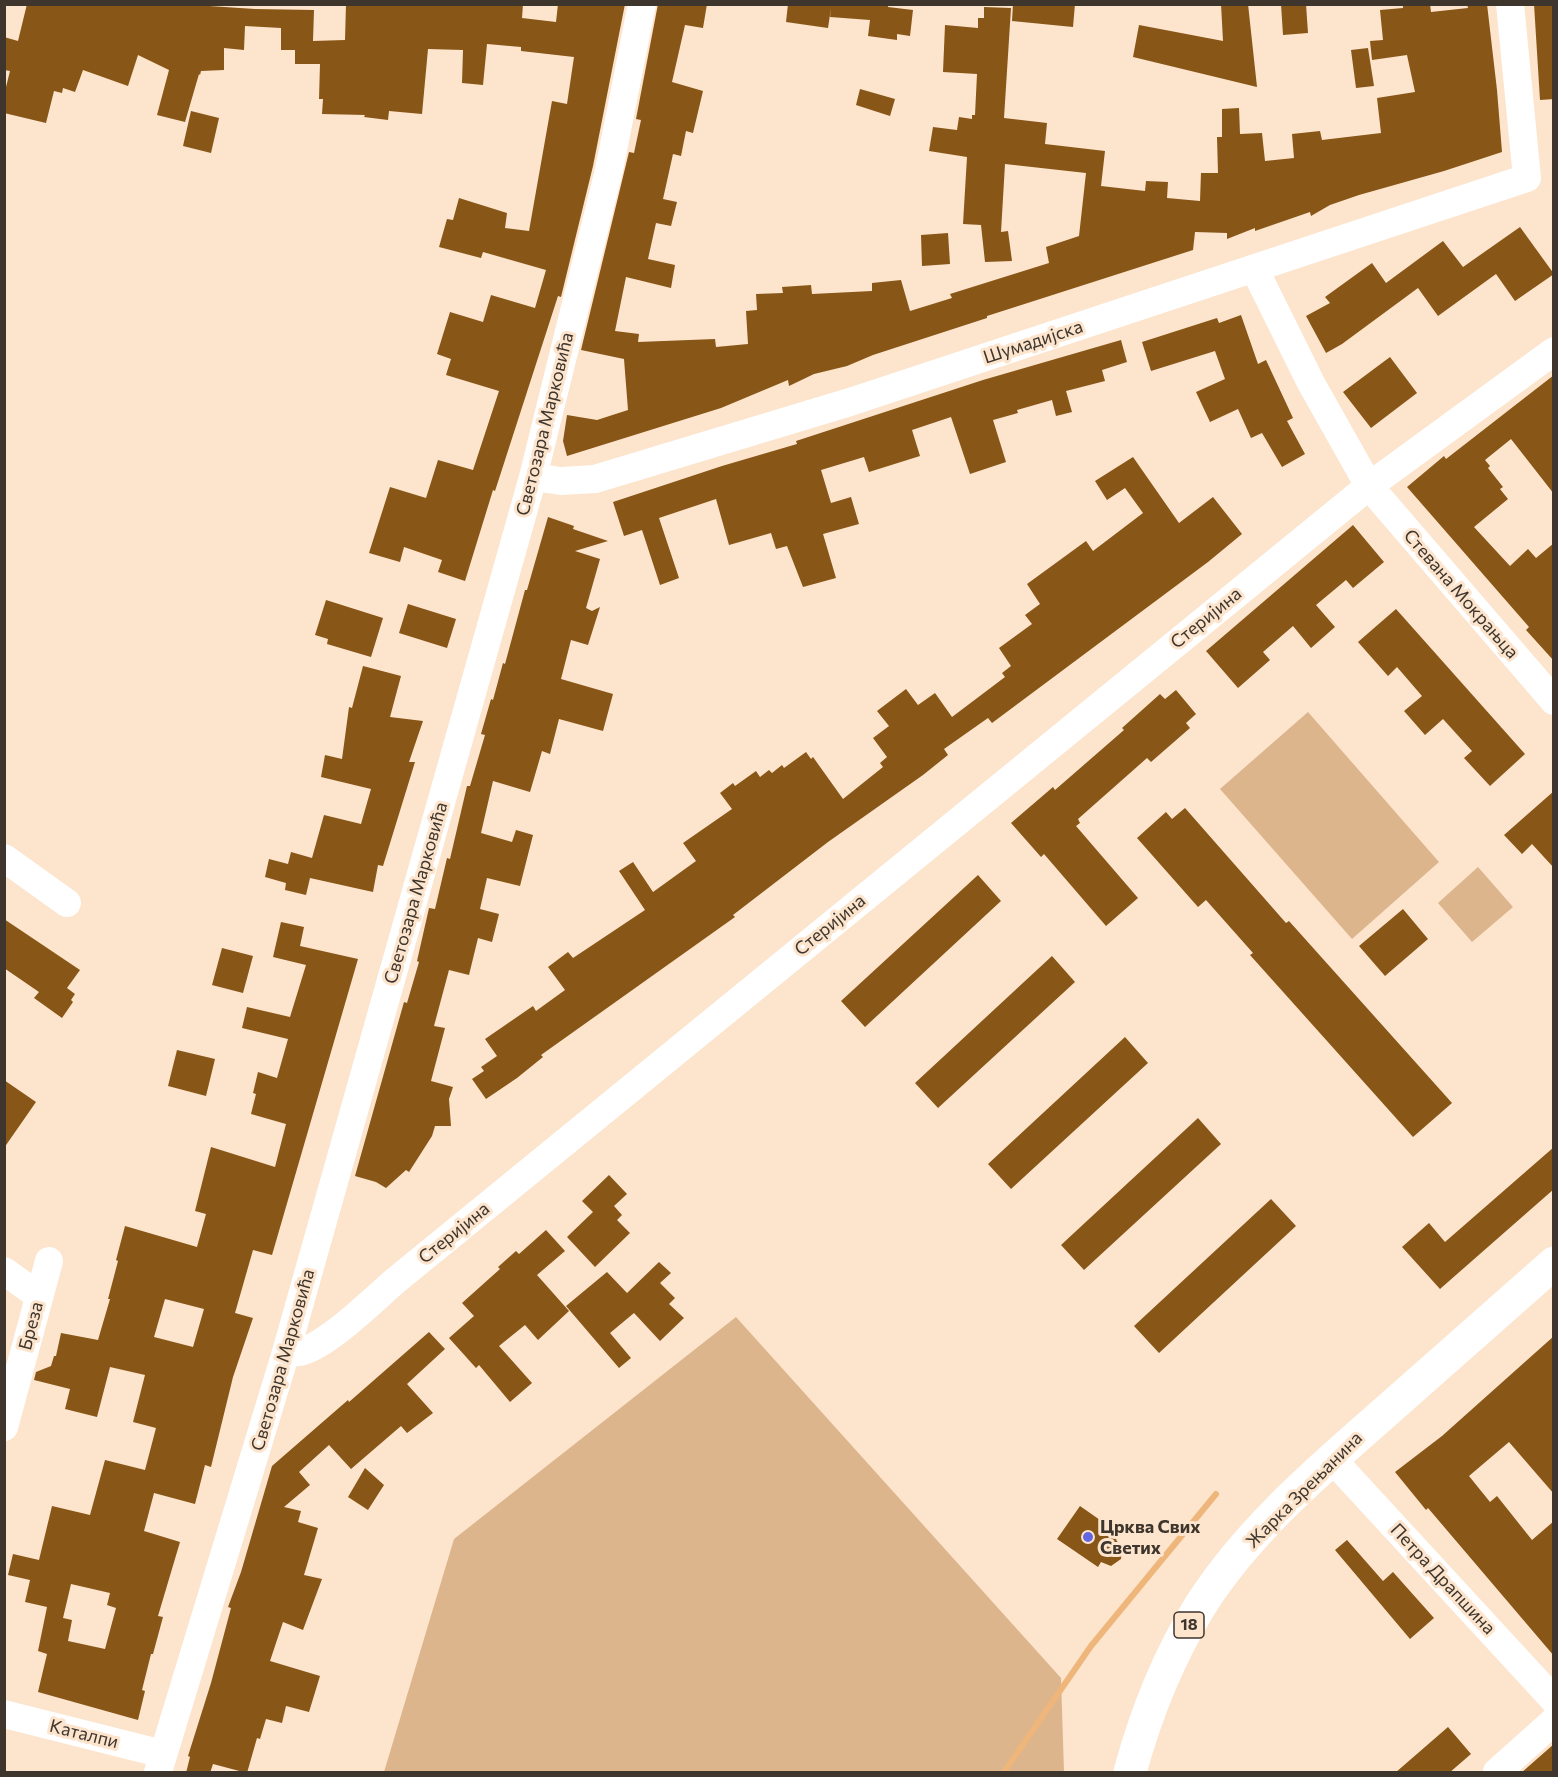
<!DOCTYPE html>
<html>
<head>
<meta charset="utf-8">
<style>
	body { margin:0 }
	#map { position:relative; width:1558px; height:1777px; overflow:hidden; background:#fce4cd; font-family:Commissioner,sans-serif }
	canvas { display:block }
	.frame { position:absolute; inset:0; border:6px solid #3e352c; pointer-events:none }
</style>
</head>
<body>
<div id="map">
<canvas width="1558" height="1777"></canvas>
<div class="frame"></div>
</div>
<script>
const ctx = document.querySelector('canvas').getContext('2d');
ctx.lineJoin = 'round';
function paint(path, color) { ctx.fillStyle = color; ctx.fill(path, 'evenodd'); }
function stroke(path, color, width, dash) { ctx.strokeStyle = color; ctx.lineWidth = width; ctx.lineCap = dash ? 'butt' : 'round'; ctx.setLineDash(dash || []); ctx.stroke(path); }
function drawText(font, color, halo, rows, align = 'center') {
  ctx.font = font + ' Commissioner,sans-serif'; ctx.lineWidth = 6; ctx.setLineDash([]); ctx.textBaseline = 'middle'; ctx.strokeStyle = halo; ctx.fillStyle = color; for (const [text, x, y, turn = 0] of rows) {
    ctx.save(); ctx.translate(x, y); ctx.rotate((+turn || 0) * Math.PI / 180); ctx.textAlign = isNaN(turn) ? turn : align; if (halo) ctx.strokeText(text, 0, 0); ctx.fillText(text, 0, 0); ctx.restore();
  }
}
const green = new Path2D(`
	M1308,712L1439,862L1352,939L1220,789Z
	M1478,867L1513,907L1472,942L1438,903Z
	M736,1317L1061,1678L1064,1772H384L454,1539Z`);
const stream = new Path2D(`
	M1004,1772L1091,1646L1216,1494`);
const building = new Path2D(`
	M27,4H179L255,9L314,10L313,41L345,40L346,4H523L522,18L556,22L558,4H625L593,166L561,297L558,296L495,491L493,490L465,581L438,572L442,560L404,547L400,562L369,553L390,487L426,498L438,460L473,470L499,391L446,375L451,359L437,354L450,312L483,322L491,295L535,308L546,270L483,252L481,258L439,247L447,219L453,220L459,198L507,213L505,228L529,231L552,101L567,104L574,57L521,51V47L487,44L483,85L462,83L463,50L428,49L422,114L389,111L388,120L364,117L365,115L322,114L323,99H319L320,64H295V50H281V28L245,26L244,50L224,48V70L201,71L200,75L199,74L185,122L157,115L169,70L138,55L128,86L83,70L75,92L63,88L62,93L54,91L46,123L4,113V95L10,71L4,70V37L18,41Z
	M658,4H707L703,28L685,25L672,82L703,91L693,133L686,131L681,156L673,154L663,199L677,202L671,226L656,223L648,259L675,265L671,288L626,277L615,331L639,334L638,342L715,339L716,347L748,344L746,311L757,310L756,294L783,293L782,287L811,285L812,294L872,291V283L901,280L910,311L952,298L950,294L1049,263L1046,247L1079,236L1086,173L1005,164L1001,232L1008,231L1012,261L985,262L981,225L963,224L967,157L929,151L933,127L957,130L959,117L972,119V115H975L977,74L943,72L945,25L978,28V18H984V7L1011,8L1004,118L1047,123L1045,144L1105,151L1101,186L1145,191L1146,181L1168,182L1167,198L1200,201L1201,173H1218L1217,137H1222V109L1239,108L1240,134L1262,133L1265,161L1294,158L1292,134L1320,131L1322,140L1381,133L1377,98L1415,92L1407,55L1372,60L1370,41L1383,40L1380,10L1403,8V6L1430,4L1431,12L1468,8L1467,4H1487L1497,90L1502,152L1444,171L1359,195L1330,205L1311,216L1310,212L1255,231V228L1227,239V233L1195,232L1193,250L987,316V318L873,355L847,366L814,374L789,386L788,380L721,408L567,456L563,441L567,415L597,420L628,410L624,359L581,350L629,152L634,153L641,120L636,119Z
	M788,4H888V7L913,10L910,36L897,34V40L868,36L870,20L830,17L831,8L828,28L786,22Z
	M1013,4H1075L1073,27L1012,21Z
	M1221,4H1248L1257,87L1133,57L1139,25L1223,41Z
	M1281,4H1306L1308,33L1283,35Z
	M1534,4H1554V99L1540,100Z
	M1368,48L1374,86L1356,88L1351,50Z
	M860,89L895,99L890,116L856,105Z
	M191,111L219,118L211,153L183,146Z
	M1520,227L1554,274L1515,301L1496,274L1438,316L1418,288L1342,344L1326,353L1306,316L1330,303L1325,297L1372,263L1386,283L1443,241L1463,267Z
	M948,233L950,264L922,266L921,235Z
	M1241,315L1258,364L1266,360L1293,418L1287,421L1305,454L1282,467L1262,433L1251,438L1238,409L1210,422L1196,392L1225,379L1215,351L1151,371L1142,342L1217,318L1219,323Z
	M1121,340L1127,362L1102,370L1105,381L1066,391L1072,412L1056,416L1052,400L1017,410L1018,413L993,420L1006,462L970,474L951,417L912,430L920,456L869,472L864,457L821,470L831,503L851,497L859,524L823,534L836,578L803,587L787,546L776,549L771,533L729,545L716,499L659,518L679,578L660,585L642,530L624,536L613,502L722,466L797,444L796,441L983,380Z
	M1390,357L1417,393L1371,428L1343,392Z
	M1554,375V494L1511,439L1485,460L1490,466L1488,468L1503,487L1500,489L1508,499L1474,527L1510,566L1528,549L1536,558L1554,543V661L1526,630L1529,627L1407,487L1444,456L1446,459Z
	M1133,457L1179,523L1213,497L1242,534L1208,562L992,723L988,718L944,749L948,755L923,775L828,842L733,915L735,917L541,1055L543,1057L517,1078L486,1099L472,1079L484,1071L481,1067L497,1056L485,1039L533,1006L536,1011L565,990L548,967L568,952L573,958L645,910L619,871L633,862L653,892L696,861L683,843L732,809L720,793L733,783L735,786L756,771L760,777L769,770L772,773L782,765L784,768L806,752L811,759L813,757L843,799L883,767L880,763L887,757L873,738L889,726L877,711L906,689L918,705L935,693L952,717L1005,677L1002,673L1011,666L999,648L1032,624L1025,615L1040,604L1027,584L1086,541L1093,551L1143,513L1125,488L1107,500L1095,481Z
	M548,517L574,526L573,529L608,541L575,551L600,559L586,608L592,611L600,607L588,645L571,640L561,679L613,694L603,731L559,719L550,754L542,751L530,792L493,781L481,833L512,842L516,830L533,835L520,886L487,878L480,909L499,914L492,942L478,938L469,975L449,970L434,1026L445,1028L431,1081L453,1087L449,1099L451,1126H435L432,1136L409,1172L406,1170L386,1188L376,1182L355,1176L404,1002L407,1003L419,962L417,961L429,908L435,909L447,858L450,859L467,786H470L485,735L481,734L491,699L493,700L503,663L505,664L525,590H527Z
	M1353,525L1384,562L1353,588L1346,580L1316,605L1335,627L1311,648L1293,626L1263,652L1270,660L1238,688L1206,651Z
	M326,600L383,618L371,657L327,644L328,639L315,635Z
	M408,604L456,619L447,648L399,633Z
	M1396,609L1525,754L1490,786L1464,758L1472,751L1443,719L1425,735L1404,711L1422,696L1397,667L1388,676L1358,642Z
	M363,666L401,676L390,717L423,721L409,762H415L383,866L378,865L373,892L310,878L306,895L285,890L286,883L265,877L269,859L288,864L291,852L312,858L324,815L361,824L371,789L321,777L325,755L342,759L349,707L352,708Z
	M1176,690L1196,714L1186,723L1190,728L1151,762L1147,758L1078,819L1080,823L1076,826L1138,898L1106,926L1044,854L1041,857L1011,823L1053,787L1055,790L1124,730L1122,728L1160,694L1165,699Z
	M1554,791V868L1532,844L1522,854L1504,835Z
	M1185,808L1286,923L1289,921L1452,1103L1413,1137L1250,955L1253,953L1206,900L1198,907L1137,838L1166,812L1172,819Z
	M978,875L1001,901L865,1027L841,1001Z
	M1403,909L1428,939L1385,976L1359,946Z
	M4,919L80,970L67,988L75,994L71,1000L73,1002L62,1018L34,998L39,992L4,968Z
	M281,922L304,927L300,946L358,959L272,1255L253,1250L235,1313L253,1318L233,1377L211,1467L205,1465L195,1504L154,1493L144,1531L180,1542L158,1616L163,1617L153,1654H151L142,1690L145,1691L138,1720L38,1692L47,1654L38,1651L47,1607L25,1602L30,1580L8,1575L13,1554L39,1560L52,1506L90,1515L105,1460L145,1470L156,1428L133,1422L145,1375L110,1367L97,1417L65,1409L70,1389L34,1380L36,1372L51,1366L54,1356H56L61,1333L98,1340L110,1299H108L118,1261L116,1260L125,1226L197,1247L206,1214L195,1211L211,1147L275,1167L286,1124L251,1114L256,1094L253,1093L258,1072L277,1078L288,1039L242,1028L247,1007L290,1017L306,965L273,957ZM165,1299L204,1309L193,1347L154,1337ZM71,1584L110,1593L107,1605L116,1608L105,1649L68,1641L72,1620L63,1618Z
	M222,948L253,956L243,993L212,985Z
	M1052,956L1075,982L938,1108L915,1083Z
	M1125,1037L1148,1063L1011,1189L988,1164Z
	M177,1050L215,1059L206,1096L168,1086Z
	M4,1080L36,1102L4,1148Z
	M1198,1118L1221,1144L1084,1270L1061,1245Z
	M1554,1147V1189L1440,1289L1402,1247L1429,1223L1445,1242Z
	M609,1175L627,1194L614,1206L622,1215L617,1220L630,1233L595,1267L567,1237L593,1212L582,1201Z
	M1271,1199L1296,1226L1159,1353L1134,1326Z
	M546,1230L565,1251L537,1275L569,1311L538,1340L525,1325L499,1346L532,1383L510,1402L479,1365L476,1368L449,1338L474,1316L462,1303L500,1269L498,1267L516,1251L519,1254Z
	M659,1262L671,1273L660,1283L675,1298L669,1304L684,1318L660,1341L634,1313L610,1333L631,1358L619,1368L566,1306L607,1272L627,1293Z
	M429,1332L445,1349L407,1384L433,1413L407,1433L401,1426L351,1469L329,1445L299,1472L310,1485L284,1507L301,1511L298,1522L318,1528L304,1575L322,1579L303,1630L283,1622L270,1661L320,1676L309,1712L286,1706L282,1723L266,1719L260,1739L257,1738L247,1773L213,1764L210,1773H186L190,1757L188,1756L211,1683L231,1608L228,1607L241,1572L272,1466L348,1400L349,1402Z
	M1554,1336V1494L1509,1442L1469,1476L1490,1502L1497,1496L1532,1540L1554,1521V1656L1428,1508L1426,1510L1395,1472L1442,1436Z
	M365,1468L384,1485L368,1510L348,1497Z
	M1080,1506L1120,1534L1116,1540L1122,1547L1121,1559L1111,1566L1101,1562L1098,1567L1057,1539Z
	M1347,1540L1383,1581L1393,1572L1434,1618L1410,1639L1335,1550Z
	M1448,1727L1471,1754L1449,1773H1395Z
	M1554,1744V1773H1521Z`);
const minor = new Path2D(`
	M1255,270L1311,383L1369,486L1554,701
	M533,477L561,481L595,479L850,402L1527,178L1510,4
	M4,858L67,903
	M4,1271L39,1296
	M286,1352C291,1352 296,1353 300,1352C328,1345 373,1300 395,1281L1369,486L1554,351
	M4,1427L49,1261
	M1332,1459L1554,1700
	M4,1714L163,1754
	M158,1772L286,1352L533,477L609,170L642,4
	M1497,1772L1554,1721`);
const major = new Path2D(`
	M1130,1772C1146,1713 1168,1658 1200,1606C1245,1535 1311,1477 1374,1422C1434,1369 1494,1316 1554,1263`);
const markers = [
	[1088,1537,6,"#6267e0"]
];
const shields = [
	[1189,1625,30]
];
const shieldNames = [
	["18",1189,1625]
];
const streetNames = [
	["Шумадијска",1033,342,-18],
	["Светозара Марковића",545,424,-76],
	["Стевана Мокрањца",1461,594,49],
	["Стеријина",1206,618,-39],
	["Светозара Марковића",416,893,-74],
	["Стеријина",830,925,-39],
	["Стеријина",454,1233,-39],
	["Бреза",31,1326,-75],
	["Светозара Марковића",283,1360,-74],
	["Жарка Зрењанина",1304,1490,-45],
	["Петра Драпшина",1443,1579,47],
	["Каталпи",84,1734,14]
];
const poiNames = [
	["Црква Свих",1100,1527],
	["Светих",1100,1548]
];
paint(green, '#ddb58c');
stroke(stream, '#eeb67a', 6);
paint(building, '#885616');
stroke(minor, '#fff', 28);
stroke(major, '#fff', 33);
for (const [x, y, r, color] of markers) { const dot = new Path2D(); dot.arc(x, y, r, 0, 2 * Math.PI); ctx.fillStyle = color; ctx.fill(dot); stroke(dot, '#fce4cd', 2); }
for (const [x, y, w] of shields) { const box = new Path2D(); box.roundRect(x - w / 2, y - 13, w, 26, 4.5); ctx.fillStyle = '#fce4cd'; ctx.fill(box); stroke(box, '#3e352c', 1.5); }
drawText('bold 16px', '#3e352c', null, shieldNames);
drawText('18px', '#3e352c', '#fce4cd', streetNames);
drawText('bold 18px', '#3e352c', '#fce4cd', poiNames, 'left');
</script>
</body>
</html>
